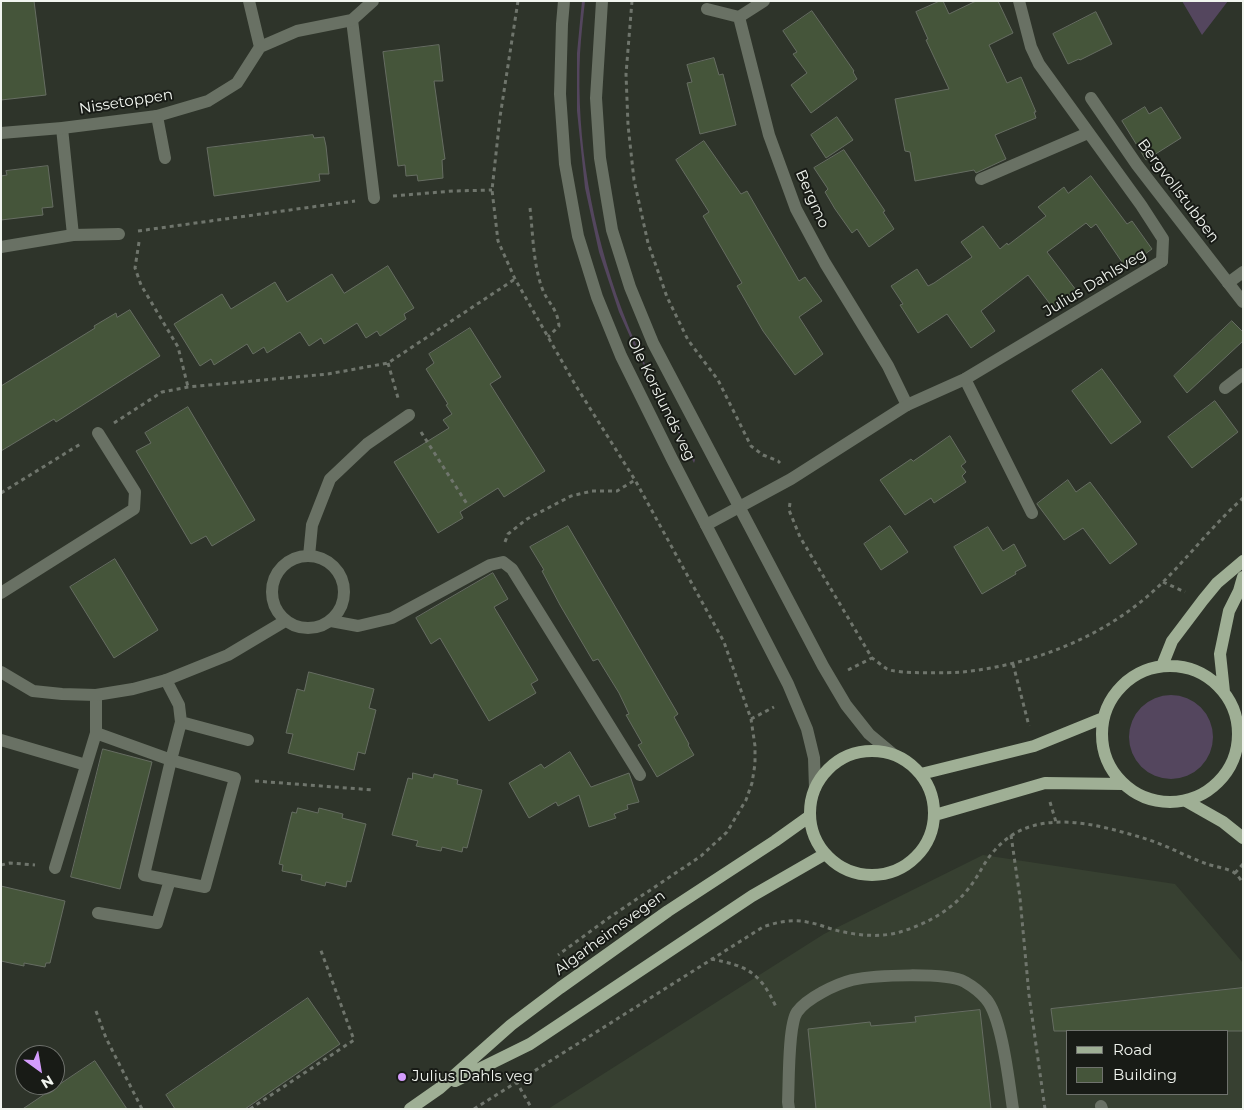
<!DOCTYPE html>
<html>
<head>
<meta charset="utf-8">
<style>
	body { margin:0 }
	#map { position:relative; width:1244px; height:1110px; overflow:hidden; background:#2e342a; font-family:Montserrat,sans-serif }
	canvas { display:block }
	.frame { position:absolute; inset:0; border:2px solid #f1f5ef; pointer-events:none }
	.legend { position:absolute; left:1066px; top:1030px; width:162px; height:65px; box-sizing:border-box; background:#181b16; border:1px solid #6f726d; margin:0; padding:6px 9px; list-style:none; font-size:15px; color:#f1f5ef }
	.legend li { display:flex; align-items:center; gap:10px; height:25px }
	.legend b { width:25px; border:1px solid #6f726d }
	.north { position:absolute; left:15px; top:1045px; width:50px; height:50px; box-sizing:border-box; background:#181b16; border:1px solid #6f726d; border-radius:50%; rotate:148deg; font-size:14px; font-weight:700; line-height:20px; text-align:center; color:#f1f5ef }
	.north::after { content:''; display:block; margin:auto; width:18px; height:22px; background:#d49cfc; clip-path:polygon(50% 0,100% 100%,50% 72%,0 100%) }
</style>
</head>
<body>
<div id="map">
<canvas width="1244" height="1110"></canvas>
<div class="frame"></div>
<ul class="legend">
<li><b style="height:6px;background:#9faf95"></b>Road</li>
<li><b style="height:14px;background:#45553a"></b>Building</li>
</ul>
<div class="north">N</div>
</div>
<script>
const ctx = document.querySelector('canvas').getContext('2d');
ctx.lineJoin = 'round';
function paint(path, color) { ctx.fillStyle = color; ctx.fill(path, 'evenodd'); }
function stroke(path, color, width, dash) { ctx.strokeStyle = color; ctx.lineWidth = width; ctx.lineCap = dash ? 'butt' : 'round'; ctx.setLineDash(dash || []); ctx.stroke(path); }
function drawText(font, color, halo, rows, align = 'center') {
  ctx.font = font + ' Montserrat,sans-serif'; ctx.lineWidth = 4; ctx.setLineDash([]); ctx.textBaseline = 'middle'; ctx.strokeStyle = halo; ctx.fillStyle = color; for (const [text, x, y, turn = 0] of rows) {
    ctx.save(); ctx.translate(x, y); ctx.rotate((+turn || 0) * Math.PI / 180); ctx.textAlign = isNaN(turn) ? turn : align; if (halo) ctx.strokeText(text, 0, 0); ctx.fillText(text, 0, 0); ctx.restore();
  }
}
const built = new Path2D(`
	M983,855L1175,884L1243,963V1109H548L824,934ZM1068,1031H1228V1094H1068Z`);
const green = new Path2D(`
	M582,1H585C583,19 581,36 580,54C576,141 592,229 622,310C641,362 669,411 695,460L694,463L636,350L619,312L599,252L585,188L577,111V53Z
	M1182,1H1228L1202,35Z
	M1129 737a42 42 0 1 1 84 0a42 42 0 1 1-84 0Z`);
const building = new Path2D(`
	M1,1H34L46,95L1,100Z
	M940,1H943L949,14L976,1H998L1013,33L989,45L1007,83L1021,77L1036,112H1034L1036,118L995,135L1006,159L976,173L974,170L915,181L910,152L905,151L895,99L949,89L926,40L928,39L916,12Z
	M812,11L854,71L853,72L857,79L811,113L791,85L807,73L793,54L797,52L783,31Z
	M1096,12L1112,44L1080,60L1079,59L1068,64L1053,34Z
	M439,45L443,81H434L445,159L442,160L443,178L418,181L417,175L406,176L405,165L398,166L383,52Z
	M714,58L719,75L723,74L736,125L700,134L687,83L692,82L687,65Z
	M1145,107L1149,114L1161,107L1181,138L1146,160L1122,121Z
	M837,117L853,140L826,158L811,135Z
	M313,135L314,138L324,137L326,146L329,174H319L320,181L214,196L207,148Z
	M704,141L741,194L747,191L799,281L805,277L822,301L799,317L823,354L795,375L763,331L737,286L742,283L703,216L709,212L676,160Z
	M844,150L885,211L883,212L894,229L869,247L857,229L852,233L835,209L825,192L828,189L814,168Z
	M48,166L53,207L42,208L43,215L1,220V176L7,175L6,171Z
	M1091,176L1127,224L1132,221L1152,249L1126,268L1096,224L1091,228L1086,223L1047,252L1076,290L1053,308L1028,275L981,311L995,331L971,348L947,314L918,333L900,305L903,304L891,286L917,269L928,286L934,283L972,257L961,242L983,226L1000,249L1007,243L1008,245L1046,216L1038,207L1064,187L1068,193Z
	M388,266L414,308L404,314L406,319L380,336L377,331L366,338L357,323L324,344L321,338L309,346L300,332L267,353L264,347L253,354L247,344L214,365L211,359L200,366L174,324L222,294L231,309L275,282L287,302L332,274L344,293Z
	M130,310L160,356L56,422L54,419L1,451V386L95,328L94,326L116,313L117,317Z
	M1232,321L1243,332V341L1187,393L1174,376Z
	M470,328L501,377L490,384L545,471L504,497L498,488L460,512L463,518L438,533L394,462L449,428L443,420L452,414L446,405L448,404L426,369L434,363L429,354Z
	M1102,369L1141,422L1111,444L1072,391Z
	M1215,401L1238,432L1192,468L1168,437Z
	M188,407L255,520L212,546L206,536L191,544L136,451L151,443L145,433Z
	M950,436L966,462L961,466L966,472L962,476L966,482L934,503L931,498L905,515L880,480L911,459L913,461Z
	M1068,480L1076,492L1090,482L1137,544L1110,564L1083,528L1064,540L1037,504Z
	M568,526L678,714L674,717L689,744L688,745L694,755L657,777L638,745L642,743L626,715L629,714L619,693L598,659L593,661L560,605L542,571L544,570L530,547Z
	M890,526L908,552L881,570L864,544Z
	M988,527L1003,551L1014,544L1026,566L1015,572L1016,574L982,594L954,547Z
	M115,559L158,630L114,658L70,587Z
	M493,573L508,599L494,607L538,680L531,684L536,693L489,721L440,638L431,644L416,618Z
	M309,672L374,689L369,708L376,710L365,754L358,752L354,770L288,753L293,734L286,733L297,689L304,691Z
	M103,749L152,762L120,889L71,877Z
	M570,752L591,787L629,773L639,802L627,805L628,809L614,814L616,818L589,827L579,795L558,806L556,802L529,818L509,783L541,764L544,768Z
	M413,773L433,778L434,774L458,780L457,784L482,790L467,848L463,847L462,852L442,847L441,851L416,846L418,841L392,835L408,778L412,779Z
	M298,808L318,813L319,808L343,814L342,818L366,824L351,882L347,881L346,887L326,882L325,886L301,880L302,875L282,871L283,865L279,864L292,812L296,813Z
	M1,886L65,901L50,963H46L45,967L24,963V966L1,961Z
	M1243,988V1031H1054L1051,1009Z
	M308,998L340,1044L245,1109H175L166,1095Z
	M980,1010L991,1109H816L808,1029L870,1022L871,1026L916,1022L915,1017Z
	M95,1061L127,1109H23Z`);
const path = new Path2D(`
	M518,1L500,117L492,190L498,241L515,279L576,386L635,480L724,642L751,719L755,746V764L752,783L746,800L727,832L701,856L610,917L558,955
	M632,1L626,74L628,125L634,180L648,243L667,297L688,340L718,380L751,446L763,455L778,461L780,463
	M393,196L453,191L492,190
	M530,208C533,234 533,263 542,288C548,304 557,307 559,326L548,337
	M138,231L355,201
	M139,242L135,268L141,285L178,347L188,387
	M388,363L398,398
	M114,423L162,392L188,387L328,374L388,363L515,279
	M421,432L467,504
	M1,493L82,443
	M790,503L789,510L800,537L872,658C877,661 882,666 887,669C896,674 950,673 963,672C1037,664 1110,635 1164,581C1191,554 1214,524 1243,498
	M505,542L508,534L527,519L571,496L592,491H617L635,480
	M1163,582L1185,592
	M1013,664L1029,726
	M848,670L872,658
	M751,719L774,707
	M255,781L374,790
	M1050,802L1056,822
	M1011,835L1020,898L1029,995L1045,1109
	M1,865L10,863L35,865
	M1235,873L1243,864
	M711,959C747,966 760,972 776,1007
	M96,1011L106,1038L142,1109
	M516,1081L532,1109
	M250,1109L354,1040L320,948
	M474,1109L763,927C777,922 792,919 807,922C820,924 831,930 844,932C862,936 883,937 900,932C930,923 957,907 974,881C981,871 986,859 995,850C1028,812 1079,820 1122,832C1137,836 1151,840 1165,846C1179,852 1193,859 1207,864C1215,867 1229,868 1236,874C1238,876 1241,880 1243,883`);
const service = new Path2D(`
	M764,1L739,17L769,135L796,209L825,263L888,366L907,405
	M1019,1L1031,47L1039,64L1141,205L1163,239L1162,261
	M707,9L739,17
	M352,20L374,198
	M157,116L165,158
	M62,128L73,235
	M981,179L1088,133
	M1,247L73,235L119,234
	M1228,283L1243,272
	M965,379L1032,513
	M1225,388L1243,374
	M309,556L312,525L330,479L367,444L409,415
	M1,593L134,509L135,492L98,433
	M331,621L358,626L392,618L490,565L503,562L512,569L640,775
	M181,722L248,740
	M96,733L171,760L235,778L205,887L144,875L171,760L181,722L179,705L166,680
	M1,740L86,765
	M55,868L96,733V695
	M98,913L157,923L170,880
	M1101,1106L1102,1109
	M789,1109L788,1102C789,1084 788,1025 797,1012C807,998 836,984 852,980C875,975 946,972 965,982C972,986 981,993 986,999C1002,1017 1009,1083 1013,1109`);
const minor = new Path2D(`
	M249,1L260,47
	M1091,98L1137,165L1243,302
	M1,133L62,128L157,116L208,101L237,83L260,47L297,31L352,20L373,1
	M706,525L791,479L907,405L965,379L1162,261
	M272 592a36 36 0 1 1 72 0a36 36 0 1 1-72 0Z
	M1,672L33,691L62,694L96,695L133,689L166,680L228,655L285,621`);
const tertiary = new Path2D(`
	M564,1L562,24L560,94L565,164L578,236L597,297L621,356L672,459L788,684L807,729L814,758L815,788
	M602,1L596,98L600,158L612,230L630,287L653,343L823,666L846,705L869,734L893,754`);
const primary = new Path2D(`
	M1102 734a68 68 0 1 1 136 0a68 68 0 1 1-136 0Z
	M1162,666L1172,641L1203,600L1217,583L1243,561
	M1224,692L1220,654L1229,611L1239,591L1243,577
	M810 813a62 62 0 1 1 124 0a62 62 0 1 1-124 0Z
	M921,774L1034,746L1103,718
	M1186,801L1223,822L1243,838
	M935,815L1045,783L1123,784
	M455,1081L530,1044L752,896L825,854
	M410,1109L440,1088L511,1025L560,988L668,911L775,841L810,816`);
const markers = [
	[402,1077,5,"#d49cfc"]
];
const streetNames = [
	["Nissetoppen",126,102,-9],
	["Bergvollstubben",1178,191,53],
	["Bergmo",812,199,66],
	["Julius Dahlsveg",1095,283,-31],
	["Ole Korslunds veg",661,399,64],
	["Algarheimsvegen",610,933,-36]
];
const poiNames = [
	["Julius Dahls veg",412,1077]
];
paint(built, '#374031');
paint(green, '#54465e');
paint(building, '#45553a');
stroke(building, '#666d62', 1);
stroke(path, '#6f756c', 3, [4, 4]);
stroke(service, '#697164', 12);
stroke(minor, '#697164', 12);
stroke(tertiary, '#697164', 12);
stroke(primary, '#9faf95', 12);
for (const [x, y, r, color] of markers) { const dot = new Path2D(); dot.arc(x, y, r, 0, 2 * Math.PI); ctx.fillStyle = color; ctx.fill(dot); stroke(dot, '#181b16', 2); }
drawText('15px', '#f1f5ef', '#181b16', streetNames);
drawText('15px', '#f1f5ef', '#181b16', poiNames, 'left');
</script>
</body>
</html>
